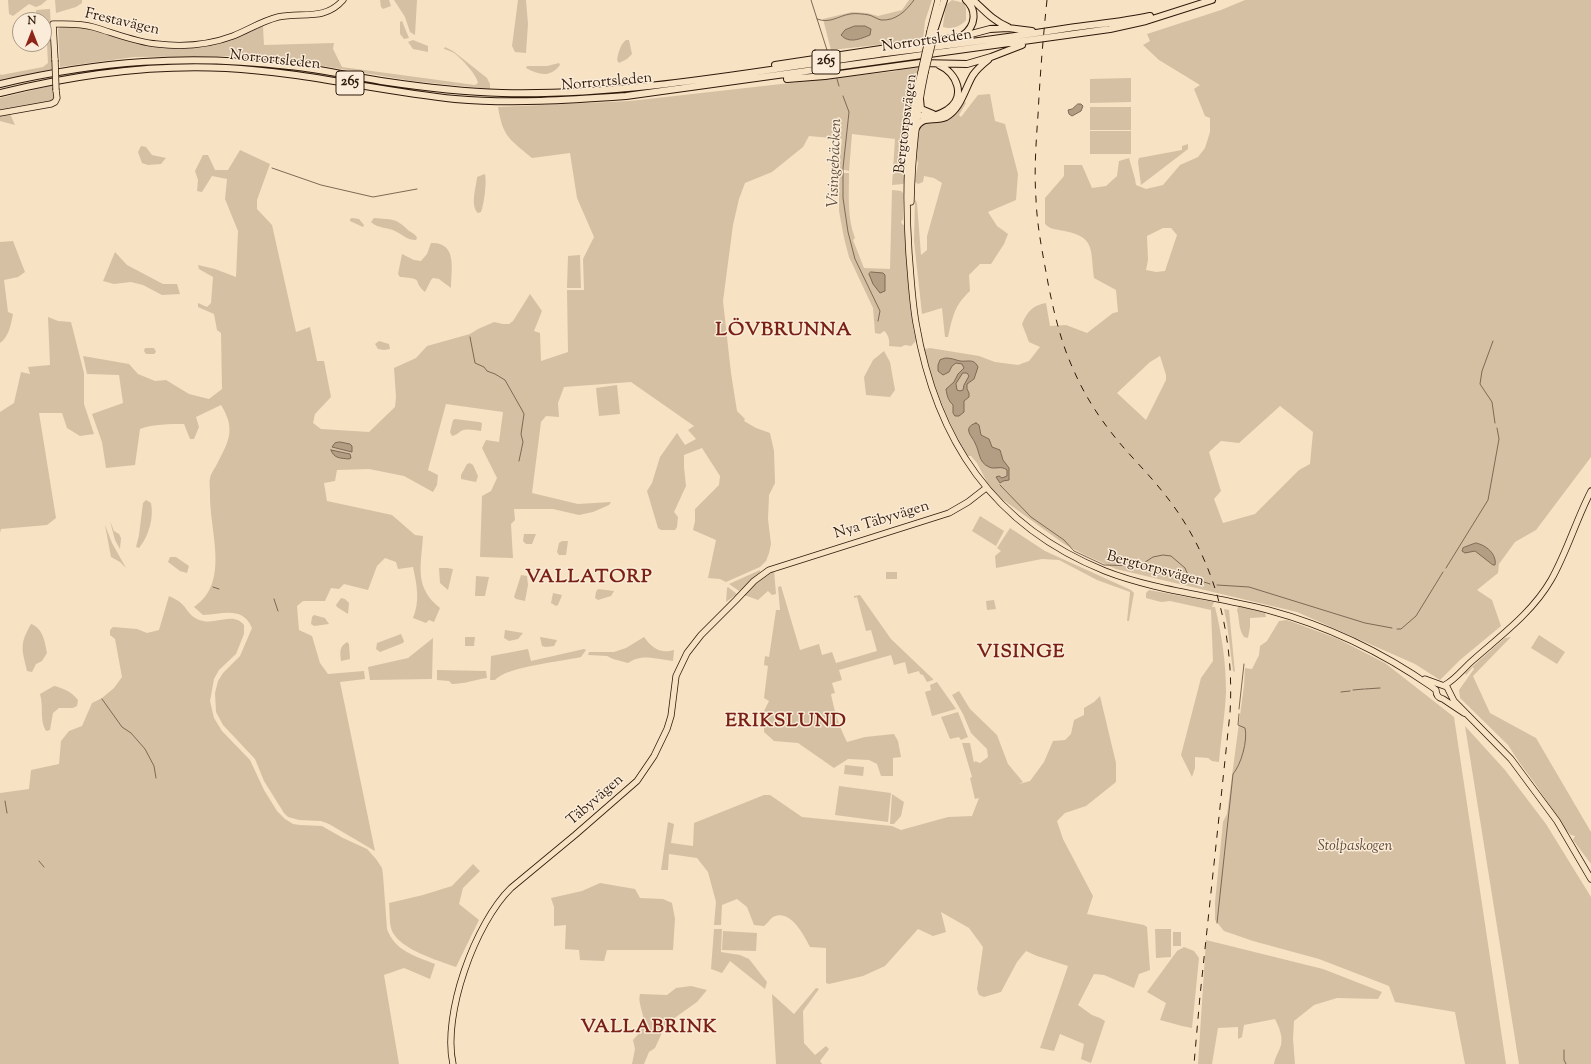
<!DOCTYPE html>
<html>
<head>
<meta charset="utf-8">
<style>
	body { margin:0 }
	#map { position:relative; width:1591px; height:1064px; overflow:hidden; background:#f7e2c3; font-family:"Sorts Mill Goudy",serif }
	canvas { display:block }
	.north { position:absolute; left:12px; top:12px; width:40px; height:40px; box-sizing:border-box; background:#faecd8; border:1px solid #a89886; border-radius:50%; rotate:0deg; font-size:11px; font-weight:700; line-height:16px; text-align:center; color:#2e190b }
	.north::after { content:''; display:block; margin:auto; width:14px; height:18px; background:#8f2418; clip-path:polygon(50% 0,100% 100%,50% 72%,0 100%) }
</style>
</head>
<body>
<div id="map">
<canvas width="1591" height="1064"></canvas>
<div class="north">N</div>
</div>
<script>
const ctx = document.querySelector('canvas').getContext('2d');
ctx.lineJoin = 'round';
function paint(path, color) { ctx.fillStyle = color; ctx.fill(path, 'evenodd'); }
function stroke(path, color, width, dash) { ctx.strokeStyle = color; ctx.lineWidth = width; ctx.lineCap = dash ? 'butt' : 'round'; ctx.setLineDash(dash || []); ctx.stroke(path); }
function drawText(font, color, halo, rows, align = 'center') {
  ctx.font = font + ' "Sorts Mill Goudy",serif'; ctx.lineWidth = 3; ctx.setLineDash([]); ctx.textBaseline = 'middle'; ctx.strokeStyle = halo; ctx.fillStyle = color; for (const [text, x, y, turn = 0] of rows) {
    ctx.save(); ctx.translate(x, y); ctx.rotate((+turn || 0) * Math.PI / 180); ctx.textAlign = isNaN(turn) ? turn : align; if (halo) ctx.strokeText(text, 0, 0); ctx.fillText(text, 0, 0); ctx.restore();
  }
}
const green = new Path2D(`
	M8,0H47L41,5L36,7L29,4L13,16L9,14Z
	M55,0H82V3L76,7L56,13Z
	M380,0H389L391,6L383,9L381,7Z
	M394,0H417L415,35L410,32L405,17Z
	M518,0H526L528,24L526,53L515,52L512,46Z
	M909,0H932L925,21L923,40L831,50L823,19L852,12L867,13L878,16L902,10Z
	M952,0L964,3L966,8V20C961,26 952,30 943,27V25L946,5Z
	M1245,0H1591V457L1536,530L1515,542L1499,564L1498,573L1477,590L1492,600L1501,626L1460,660L1440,680L1415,664L1297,612L1116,569L1085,555L1064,544L1002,499L988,484L977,463L971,456H968C948,423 935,390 925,353V349L930,348L979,356L995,362L1018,365L1029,361L1040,347L1029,342L1022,324C1027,312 1033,305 1046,303L1050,326L1066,325L1087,333L1113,313L1118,312L1116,290L1094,278C1090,247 1096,236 1059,230C1053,229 1049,228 1045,224V198L1064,176V165H1082L1092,188L1106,186L1117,176L1119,161L1129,158L1135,179L1136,185L1146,189L1163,185L1180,165L1198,157L1205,148L1210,132V118L1205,116L1194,89L1200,85L1159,60L1143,45L1150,41L1147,34L1221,10ZM1163,228H1171L1177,235L1165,271L1156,272L1146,270L1148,260L1147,236ZM1160,356L1166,375V380L1146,420L1117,393L1150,362ZM1280,406L1313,432L1310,464L1299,470L1255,514L1223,523L1214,499L1221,491L1209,452L1221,441L1239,443Z
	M50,9L53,69L0,82V74L1,75L43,67L48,63L47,45L44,37V20H37L36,10Z
	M402,21L409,38L404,39L400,34V22Z
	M74,26C101,30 126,41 152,46C173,50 209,47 229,40C240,36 252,31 263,26L264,45L334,43L333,49L342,67L475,85L478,83C477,75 461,58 454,53C451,51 447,50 444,49L445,47L453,51L487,78L490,84V89L412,81L293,61L234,56L134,57L60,67L58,29L61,27Z
	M413,40L428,46V52L413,49L408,42Z
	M626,40H629L632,54L627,59L619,63L617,60C618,53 621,43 626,40Z
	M559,63L560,65C550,78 539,75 526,68L527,66H547Z
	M919,65L906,180L903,184L892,185L895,139L852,134L849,171L837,168L836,165L840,157L842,139L809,136L803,147L772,172L745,183L739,199L733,225L723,301L731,373L737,411L745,419L744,421L756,428L770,433L774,451L775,483L769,495L768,519L771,544L769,553L766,561L760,567L726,582L720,579L708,578L716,540L693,530L695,521V509L719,485L720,476L702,448L684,455V467L686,486L674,512L678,517L677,527L675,530H661L658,528L647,491L652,483L660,457L677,433L685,445L696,439L688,430L694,426L631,382L564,387L558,403L559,417L546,416L541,422L532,493L578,504L611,502L609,505L593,512L579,515L553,509H514L515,520L511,524L513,558L480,557L482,496L491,491L497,478L482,448L486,440L499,442L503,412L446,404L428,470L438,475L437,485L433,492L404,476L369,469L337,470L335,481L324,483L327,501L392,515L415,535L423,536C421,567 414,587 440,608L434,622L429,620L426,623L413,618C420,601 417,585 413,567L398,569L396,562L385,558L377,566L368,590L344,584L339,589L331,588L325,601H303L297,606L299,630L312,636L320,663L328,674L364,671L365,679L340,682L375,851L329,824L321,821L299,820L288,817L284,813L264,781L255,759L223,725L216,712L215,693L218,681L223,673L240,656L252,628C242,605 222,615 203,615L194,607C231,582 209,531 210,493C210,488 209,482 210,478C211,473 215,468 217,464C229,441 236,429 221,405L196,417L199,427L194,439H190L184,424C169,424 154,424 140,429L135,465L106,468L102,442L92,414L123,403L119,375L87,374L83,356L129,364L138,374L155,381L166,380L189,394L209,399L222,389L221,333L217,330L214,314L198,307V303L207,307L211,303L213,277L199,269L198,265L215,269L236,277L238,231L225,199L227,179L212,176L202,192L197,191L198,180L195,171L203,155H208L215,170H228L240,150L270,164L257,200V209L272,225L296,332L310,327L317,361H324L331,397L315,414L313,423L321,429L369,432L395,407L396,397L394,368L416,358L427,346L470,334L478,329L494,322L503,324H509L513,321L530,294L542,311L534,331L540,333L541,361L568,352L567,290H584L583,259L594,237L577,198L570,153L532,158C510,139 503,138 498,107L630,101L897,71L898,69Z
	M1131,78V102L1090,103V79Z
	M54,85C55,92 57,98 50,102L0,111V98Z
	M990,94L995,121L1005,124L1018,174L1016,200L988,212L997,226L1008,234L1004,244L991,264H980L969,275L970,291C954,306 953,316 948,337H945L942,308L922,314L914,241L915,199L917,203L921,255L927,250V236L942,183L934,178L924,176L923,182L918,184L915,182L918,163L915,153L919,124L958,110L964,101L966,103L959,115L961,117L978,95Z
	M1090,107H1131V130H1090Z
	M10,114L15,125L0,121V116Z
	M1090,131H1131V154H1090Z
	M1188,144V149L1141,185L1138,162L1139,158L1182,150V146Z
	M141,146L146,147L152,155L166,158L161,164L148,165L142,163L138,152Z
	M839,173H849C849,194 847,218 855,238L853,240L864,268L890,269L892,190L901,191L903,193V220L901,221L902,224L904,225C908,264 907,303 916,341L911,346L905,345L901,347L889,346C890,340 888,334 884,331L880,334L875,333L873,308L849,257L844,238L839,211Z
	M485,174C487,182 484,205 481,212L478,213C470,206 476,187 477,178V177Z
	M352,218L359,219L364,225L363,227L350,221V219Z
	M374,218C391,220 395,217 408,230C411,233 415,233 417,238L416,240C407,240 403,235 395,231C388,227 378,229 371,222Z
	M13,241L25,272L18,277L4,280L8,312L13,314C11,324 9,337 0,343V242Z
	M431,243C458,242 451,270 451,288L439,279L433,278L431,280L425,292C411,280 426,279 400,277L398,274L402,254L414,260L421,261L427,254Z
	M115,252L127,265L163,284H177L180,294L162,295L143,285L131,282L114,284L103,281Z
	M580,255L581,288H567L568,256Z
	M48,317L58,321L71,322L84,373V404L94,434L80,436L67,428L62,413H39L56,518L47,525L1,529L0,533V412L14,403L21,372L30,374L28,367L50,365Z
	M379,341L389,344L390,349L384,350L378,349L375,344Z
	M145,348H154L156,352L154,354H146L144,351Z
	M884,351L890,362L895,390L890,397L866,395L864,377L873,360Z
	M617,385L620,414L599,416L596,388Z
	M455,419L479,422L482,423L481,431C474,430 467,428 461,431C457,434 456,435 452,436L450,432L453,420Z
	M470,463L473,465L478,476L476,482L461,479V475L467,464Z
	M146,500L151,503C154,517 149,536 139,548L136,547L139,535L143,503Z
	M980,516L1004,531L996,546L972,531Z
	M110,521L114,531L119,534L121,538L120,549L115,540Z
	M105,525L112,543L126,568L120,562L111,557Z
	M1010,528L1045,551L1131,590L1134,593L1129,621H1127L1130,592L1097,580L1059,560L1042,559L996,568L995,556L1001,551L997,548Z
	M524,534H536L532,544H526L523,541Z
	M562,541H568L566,555H559L557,552L559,543Z
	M170,557H176L189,566L187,573L180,571L168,562Z
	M439,568H447L453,569L448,590L440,583Z
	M760,570V572L739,591L729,584Z
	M774,570L776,594L772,595L768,591L758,600L744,595L764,576Z
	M886,572H897V579H886Z
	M521,575L527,576L528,585L525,601L516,599L514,597Z
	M476,576L489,577L485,596H475Z
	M781,586L800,650L819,644L822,655L832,652L836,663L877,651L871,630L866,631L857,597L854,598V596L860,595L891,639L933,679V680L927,682L923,675L920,674L919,671L908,674L905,662L894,665L891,655L839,670L842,680L832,683L835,693L831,694C834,710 839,726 847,742L865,737L894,734L898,741L901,757L893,758V776H881L877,764L869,760L848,759L834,768L798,743L774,741L764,732V711L769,701L764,698L768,666L764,665L765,656L769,657L776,610H780L778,587Z
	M728,587L737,594L726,602L727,588Z
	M598,589L614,591L611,596L598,600L595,598L596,592Z
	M1149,590L1214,602L1212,607H1215C1222,635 1226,663 1226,692C1225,715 1221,739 1219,762L1212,761L1208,758L1195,757V768L1192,777L1181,755L1201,678L1213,661L1211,610L1170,601L1161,602L1146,598V593Z
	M553,593L562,595L558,605L556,606L551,603Z
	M169,596C173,598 178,600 182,604C189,611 190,618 203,621C218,624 233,612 244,625V634L236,654L219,670L214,679L210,701L214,718L222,731L250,760L264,790L277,811L285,819L293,824L300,825L322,826L343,838L367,849L376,859L382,868L383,875L387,929C395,951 415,956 435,964L430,979L404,968L384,975L399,1064H0V793L29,789L31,770L59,764L61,741L69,731L82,726L92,703L102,698L114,688L122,677L115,639L110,635V630L113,627L137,629L147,633L159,630Z
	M341,598L345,599L349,603L348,614L337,607L336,605Z
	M994,600L996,609L987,610L986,601Z
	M1239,605L1265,613L1266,617L1250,618V627L1248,638L1244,637C1238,628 1240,620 1237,610Z
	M1224,609L1229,610L1235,672L1233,671L1227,624Z
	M314,615L325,618L329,624L314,626L311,624L312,617Z
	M1287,620L1336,638L1385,663L1454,717L1506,1064H1465L1455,1012L1395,1002L1389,986L1319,959L1253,941L1224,931L1215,920V902L1223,822L1227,814L1244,685L1245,668L1252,669L1259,655L1260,646L1267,641L1279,621Z
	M31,624C43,628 45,642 47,653L42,661L36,664L32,672L27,671C22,649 19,645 31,624Z
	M505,630L523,633L518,639L509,641L504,638Z
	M401,634L404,641L403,643L380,652L376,649L377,643Z
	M1539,635L1565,652L1557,664L1531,648Z
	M465,637H475L474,646H465Z
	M540,637L557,640L554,646L546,647L542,646Z
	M644,637C652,648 660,654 674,650L673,661C658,659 641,653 628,663L613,659L607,656L588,655L589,652H614L626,648Z
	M1511,637L1473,676L1490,713L1536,738L1591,832V864L1573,840L1575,836L1571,835L1564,828L1536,785L1519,762L1508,745L1460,698L1459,690L1474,669L1473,667L1466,675L1465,673L1505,638Z
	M433,638L432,679L370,680L368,667L408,658Z
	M347,642L349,644L350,659L341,661C340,652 339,647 347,642Z
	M528,649L531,661L584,649L586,650L581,657C560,662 508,666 495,680H490L491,656Z
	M437,670L486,671L487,678C474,680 464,684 452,684L449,681L437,680Z
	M937,682L956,709L932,716L925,692L931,690L930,685Z
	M54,686C63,688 72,692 78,700L77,706L73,708H59L53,713L50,730L46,731C39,719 44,708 40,694Z
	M959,691L970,709L997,735L1008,764L1023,782L1019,784L1030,781L1044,762L1053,741L1065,740L1071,734L1074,720L1084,715V708L1094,702L1100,696L1116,763V782L1086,806L1065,813L1057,821L1063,839L1093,896L1087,914L1144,925L1147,927L1150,970L1139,974L1134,988L1104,975L1094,974L1078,1005L1092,1015L1100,1018L1105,1021L1091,1063L1081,1059L1084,1044L1060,1034L1054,1051L1040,1048L1068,966L1037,956L1026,951L1017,962L1001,992L984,997L979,995L977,989L983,947L969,928L941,912L946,932L933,936L918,929L885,966L863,976L829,984L826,983V948L810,947C804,935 790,908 773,917C770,919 768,923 764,926L754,925L747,907L737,899L722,905L721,925H714L716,902L708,872L697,858L669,854L668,870H661L668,822L674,824L671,843L693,846L694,823L764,795H770L802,817L892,826L901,830L948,817L972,816L979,798L975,799L970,778L972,777L962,743H970L974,763L975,761L980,763L988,757L987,749L971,733L963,714L952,695Z
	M958,712L968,737L961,740L959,737L950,739L941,717Z
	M1465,726L1505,770L1546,824L1591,897V1064H1519Z
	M845,765L864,767L863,776L844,774Z
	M839,786L891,793L888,822L835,815Z
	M892,794L904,802L901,816L894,824H890Z
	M473,864L480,871L463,888L459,904L479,920L456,967C437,960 401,950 392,931C389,924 390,911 389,903L423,895L452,886Z
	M600,883L635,889L640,898L663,899L672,903L675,919L673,950H607L604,961L580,960L579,950L565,949L566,925L554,926V907L551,898L582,891Z
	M714,929H722L721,952L740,955L749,959L767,982L765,989L730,961L722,973L711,969Z
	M1155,929H1171V957L1156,958Z
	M723,931L757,933L756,951L722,950Z
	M1173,932H1181V946H1173Z
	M1206,940L1323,969L1382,992L1378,999L1337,998L1314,1005L1294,1021L1293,1039L1295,1064H1274C1275,1057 1279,1052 1281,1045C1283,1036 1279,1027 1275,1019L1244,1025L1242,1037L1238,1039V1027L1218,1028L1212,1064H1198Z
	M1184,947L1194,951L1199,958L1192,1028L1182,1026L1160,1020L1166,1003L1147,992L1177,951Z
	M691,986L707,990L697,1002L666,1024L655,1048L649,1052L644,1064H632L635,1049L633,1040C637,1036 641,1031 643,1026C646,1015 637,1005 640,994L667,995L676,988Z
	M816,988L819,989L803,1011L804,1043L815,1055L826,1046L829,1049L820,1061L822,1064H776L772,994L794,1014Z`);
const water = new Path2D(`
	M855,26H865L871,29L870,35C860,39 849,44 841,35L845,30Z
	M1078,104H1081L1083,106L1081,111L1072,116L1069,114L1068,110L1072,109Z
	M871,272L883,273L885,275V291L880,293L873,284L869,274Z
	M946,358C951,358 956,360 960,361C968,362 974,358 978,367L974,379L967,384V389L969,393V397L964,401V412L959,416H955L953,413V405C948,400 947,396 946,389L954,382L958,374L964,368L962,364L956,363L952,366L949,372L943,375L938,371V365L940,360ZM963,373H967L969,376L964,385L963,390L960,391L957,390L956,384Z
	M976,423L979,425L981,435L989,439L992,447L1000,450L1003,460L1009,468V480L1003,481L1000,483L996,477L999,476L1002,478L1007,476V470C1001,465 995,470 989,467C978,462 980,452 975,443C973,437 961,428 976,423Z
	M340,442L350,444L352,446V452L332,447L335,443Z
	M331,450L350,454L351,458L349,459C341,458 334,459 331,450Z
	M1476,543C1486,545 1497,554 1495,565H1493L1475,551L1465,553L1462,551L1463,548Z`);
const stream = new Path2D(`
	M811,0L827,50
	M817,19C830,24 838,16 850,14C856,13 863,14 869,15C873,16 877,19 881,20C896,21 906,11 914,0
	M837,79L839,86
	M843,96L849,112L843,168V198L848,232L855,259L880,311L878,321
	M272,168L321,185L373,197L417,189
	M470,337L475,363L484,367L487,371L495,374L505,380L522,410L524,414L521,434L523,442L519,461
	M1493,341L1482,371L1480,384L1492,402L1495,423
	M1000,485L1031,517L1064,540L1074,551L1104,565L1139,566L1153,557L1163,555L1171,556L1185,568L1187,573C1196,577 1201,582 1210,584
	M1446,568L1488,500L1499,439L1497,428
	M1217,585L1249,587L1365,623L1392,628
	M213,587L219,589
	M274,599L278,611
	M1397,629H1401L1416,616L1443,572
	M1365,689L1380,688
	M1353,690L1364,689
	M1341,692L1350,691
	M102,699L122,727L131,733L145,749L154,766L156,778
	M1239,709L1244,664
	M5,801L7,813
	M39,861L44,867
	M1217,923L1233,774C1241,765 1248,740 1245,728L1238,725L1239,714
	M1564,1050V1060L1566,1064`);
const major = new Path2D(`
	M930,31L938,0
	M55,60L53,24C67,24 80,23 93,27C114,33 135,42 157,44C182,47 209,45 233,36C248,30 262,21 278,17C302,12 325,21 343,0
	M921,72C906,130 905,194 909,254C911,277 912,300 916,323C936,440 993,526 1105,571C1156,591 1215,596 1268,610C1328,626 1382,652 1432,687L1436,690C1436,695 1438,698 1443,699L1464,713
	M0,113L51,104L55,102L57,98L56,90
	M911,202C912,158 916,116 925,73
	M1425,679L1447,687L1454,701L1511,759L1557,821L1591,879
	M1445,685C1456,679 1463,669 1472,661C1500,636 1532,613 1551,580C1567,552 1576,520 1591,491
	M453,1064C442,1015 475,923 511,888L575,835L637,781L654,756L667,729L671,716L676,676L687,653L701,635L736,600L754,581L769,570L949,513L968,502L986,488`);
const highway = new Path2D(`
	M973,0C984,10 993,21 1008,27
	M935,28L944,0
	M963,35C976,26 977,10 966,0
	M775,65L960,37L990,29L1008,28L1032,31
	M787,79L825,76L920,63L967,64L991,57L1022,45
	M0,84C99,61 187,54 289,66C320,69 350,76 381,81C421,87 462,92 502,93C628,96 755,71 879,54C942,46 1006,38 1069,28C1096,24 1123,22 1150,16
	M0,93C74,75 149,64 226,68C303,72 378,91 455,99C512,104 569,100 626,96L1110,29L1146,21L1212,0
	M920,99L921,109L933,114
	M912,124L917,116C922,115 925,116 930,116C935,116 942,113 947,110C967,97 957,73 939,65
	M916,128C922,115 934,122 946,117C961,109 965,88 973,75C977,69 983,64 988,60`);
const rail = new Path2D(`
	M1047,0C1043,38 1040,76 1038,115C1036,143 1034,171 1036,199C1037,227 1043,255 1048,283C1054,313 1061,343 1074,371C1084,394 1098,416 1114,436C1129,455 1147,472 1162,491C1213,553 1235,632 1230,713L1200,996L1194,1064`);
const majorBridge = new Path2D(`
	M55,60L56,90
	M921,72L930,31
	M925,73L935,32`);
const shields = [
	[826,62,28],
	[350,83,28]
];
const shieldNames = [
	["265",826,62],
	["265",350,83]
];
const streetNames = [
	["Frestavägen",122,23,13],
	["Norrortsleden",927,42,-8],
	["Norrortsleden",275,61,6],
	["Norrortsleden",607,83,-5],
	["Bergtorpsvägen",907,124,-83],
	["Nya Täbyvägen",882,521,-17],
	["Bergtorpsvägen",1155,570,15],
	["Täbyvägen",596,801,-41]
];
const parkNames = [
	["Stolpaskogen",1355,847]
];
const waterNames = [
	["Visingebäcken",836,163,-88]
];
const districtNames = [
	["LÖVBRUNNA",784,332],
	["VALLATORP",589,579],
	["VISINGE",1021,654],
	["ERIKSLUND",786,723],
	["VALLABRINK",649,1029]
];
paint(green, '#d5c0a4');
paint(water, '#b39e84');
stroke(water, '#7e6954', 1);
stroke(stream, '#7e6954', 1);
stroke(major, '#2e190b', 7);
stroke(highway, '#2e190b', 8);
stroke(major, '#f7e2c3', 5.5);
stroke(highway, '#f7e2c3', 6);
stroke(rail, '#2e190b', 1, [7, 7]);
stroke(majorBridge, '#2e190b', 7, []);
stroke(majorBridge, '#f7e2c3', 5.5);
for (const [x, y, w] of shields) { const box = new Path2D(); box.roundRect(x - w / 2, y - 12, w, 24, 3); ctx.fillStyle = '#faecd8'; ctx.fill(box); stroke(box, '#2e190b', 1); }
drawText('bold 14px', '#2e190b', null, shieldNames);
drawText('15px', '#2e190b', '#faecd8', streetNames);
drawText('italic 15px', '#604b39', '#faecd8', parkNames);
drawText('italic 16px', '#634e3b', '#faecd8', waterNames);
ctx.letterSpacing = '1px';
drawText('bold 19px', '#7a1f14', '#faecd8', districtNames);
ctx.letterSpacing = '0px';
</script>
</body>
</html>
